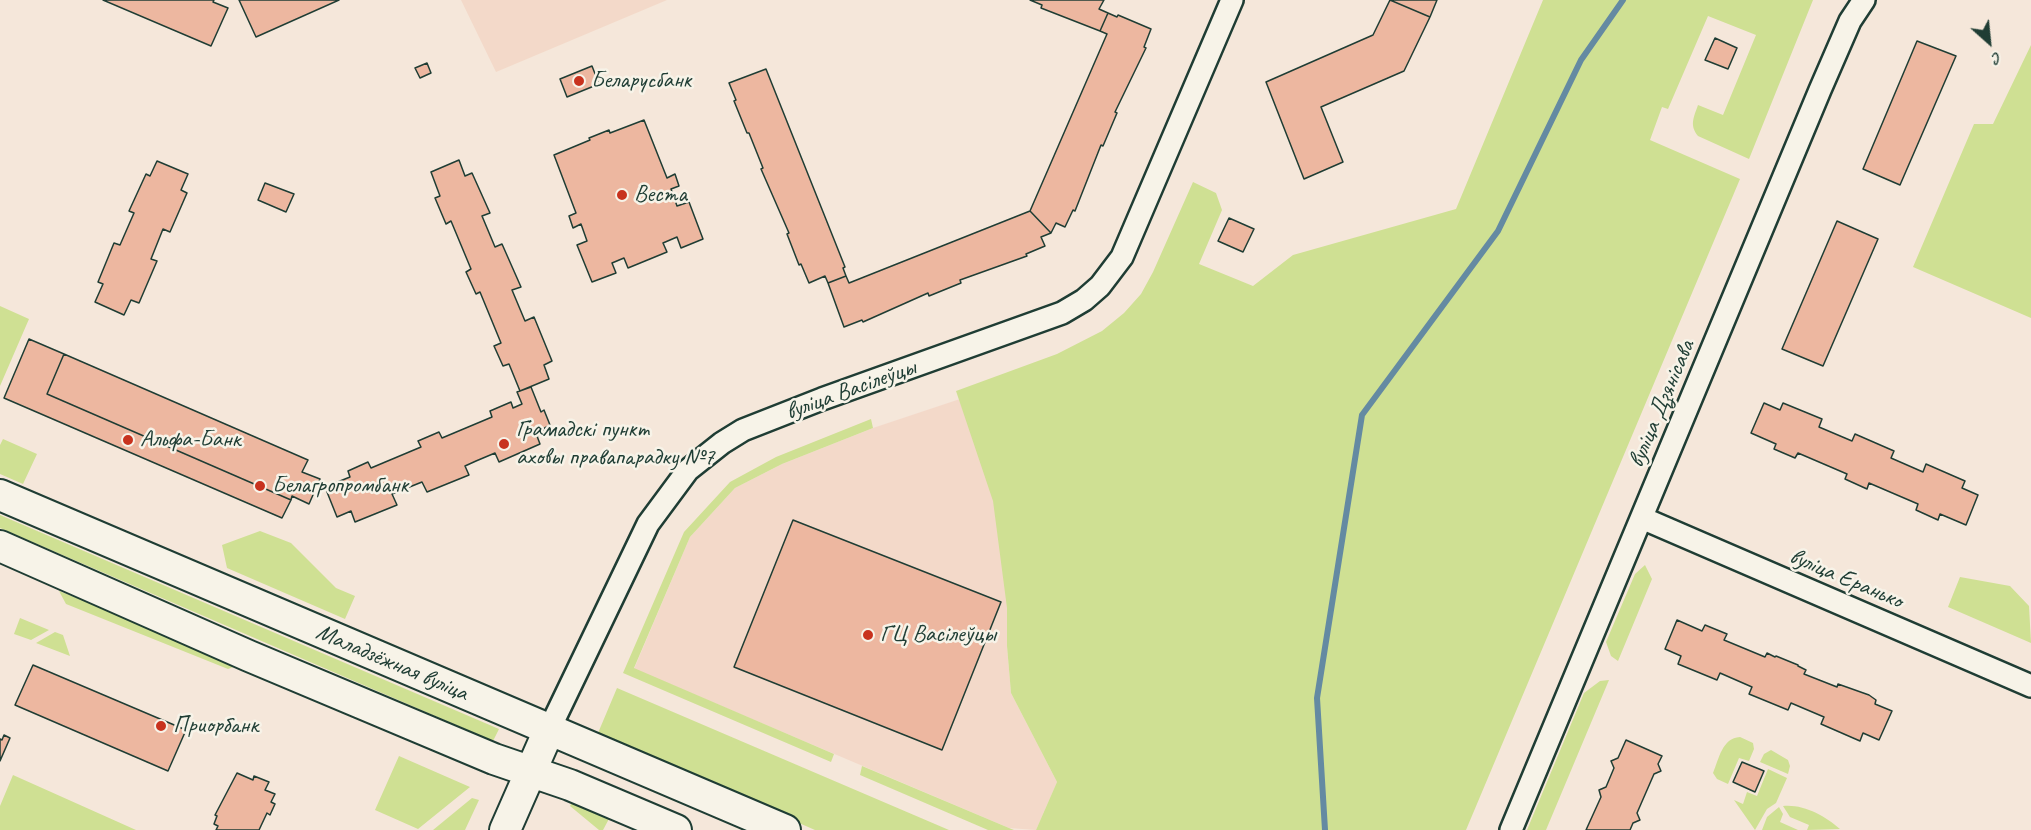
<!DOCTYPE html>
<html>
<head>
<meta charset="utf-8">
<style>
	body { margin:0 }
	#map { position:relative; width:2031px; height:830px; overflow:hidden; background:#f5e7da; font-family:Caveat,sans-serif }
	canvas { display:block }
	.north { position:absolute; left:1959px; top:12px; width:60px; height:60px; -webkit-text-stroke:4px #f7f3e8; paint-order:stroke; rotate:153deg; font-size:16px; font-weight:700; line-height:24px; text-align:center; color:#1f3d34 }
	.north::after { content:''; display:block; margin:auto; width:21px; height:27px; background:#1f3d34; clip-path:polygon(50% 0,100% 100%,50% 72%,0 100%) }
</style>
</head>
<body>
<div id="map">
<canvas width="2031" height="830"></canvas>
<div class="north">С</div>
</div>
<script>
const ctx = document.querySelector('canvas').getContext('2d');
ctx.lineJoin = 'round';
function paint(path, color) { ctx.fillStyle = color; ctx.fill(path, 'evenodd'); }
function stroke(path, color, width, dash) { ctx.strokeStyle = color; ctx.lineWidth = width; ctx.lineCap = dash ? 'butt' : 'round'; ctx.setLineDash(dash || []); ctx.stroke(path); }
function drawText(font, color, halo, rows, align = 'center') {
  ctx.font = font + ' Caveat,sans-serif'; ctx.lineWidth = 5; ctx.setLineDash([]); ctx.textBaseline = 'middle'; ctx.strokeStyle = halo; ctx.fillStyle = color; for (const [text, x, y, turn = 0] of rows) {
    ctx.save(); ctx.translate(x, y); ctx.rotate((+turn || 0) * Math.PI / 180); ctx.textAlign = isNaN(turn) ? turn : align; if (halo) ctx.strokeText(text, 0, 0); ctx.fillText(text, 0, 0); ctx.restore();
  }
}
const built = new Path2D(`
	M461,0H667L496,72Z
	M1032,375L1007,608V646L1011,693L1057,782L1036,830L1009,828L634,669L690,537L735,488L782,464L873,428Z`);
const green = new Path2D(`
	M1543,0H1813L1749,159L1698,136C1689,125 1694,117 1698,105L1723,115L1756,35L1708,16L1668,109L1662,107L1650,140L1740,179L1466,830H1036L1057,782L1011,693L1007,646V608L993,501L956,391L1057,354L1102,331L1124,313L1141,294L1153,272L1193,182L1216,193L1222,210L1199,264L1253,286L1293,255L1456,209Z
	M2031,45V318L1913,267L1974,124H1993Z
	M0,306L29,319L0,386Z
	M871,419L873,428L782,464L735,488L690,537L634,668L834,754L831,762L623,673L684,532L730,482L776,457Z
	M3,439L37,454L23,484L0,474V445Z
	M0,515L499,729L493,741L0,528Z
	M260,531L291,543L336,588L355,596L345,619L227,568L222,545Z
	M1645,565L1652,579L1618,661L1611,656L1606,642L1635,574Z
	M1960,577L2010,586L2029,606L2031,643L1948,607Z
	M59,591L234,659L236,666L228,669L66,604Z
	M20,618L49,630L31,640L14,634Z
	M55,632L63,635L70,656L36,643Z
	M1609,680L1546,830H1527L1584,693L1600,681Z
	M617,688L949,830H815L604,738L598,733Z
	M1740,737L1753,743L1754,749L1749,761L1739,758L1728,784L1717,779L1713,773C1719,759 1722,738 1740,737Z
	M1771,750L1788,760L1790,766L1788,774L1760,762L1764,754Z
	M399,756L470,787L418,829L375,810Z
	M862,766L1009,828L1014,830H988L860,775Z
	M1768,769L1787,778L1776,803L1767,809L1755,830L1734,800L1743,804L1747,792L1757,796Z
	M13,775L136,830H0V806Z
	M472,798L479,800L465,830H433Z
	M572,802L610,817L603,830H599L570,806Z
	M1783,806C1804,804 1825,816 1840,829L1807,830L1809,825L1790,817Z
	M1779,807L1783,814L1780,822L1798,830H1762L1767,817Z`);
const stream = new Path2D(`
	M1325,830L1317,698L1362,415L1498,231L1581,60L1623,0`);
const building = new Path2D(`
	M103,0H214L213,2L228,8L211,46Z
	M239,0H339L256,37Z
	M1030,0H1104L1099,9L1108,13L1100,31L1041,8L1042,5Z
	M1390,0H1437L1430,17Z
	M1390,0L1430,17L1404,71L1321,107L1343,162L1304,179L1266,82L1373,35Z
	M1108,13L1117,17L1118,15L1151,29L1144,47L1146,48L1115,112L1117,113L1103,146L1101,145L1075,211L1073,210L1065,227L1056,223L1051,233L1030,211L1107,34L1100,31Z
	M1715,38L1737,48L1728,69L1705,60Z
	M1917,41L1956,56L1900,185L1863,169Z
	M427,63L431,73L420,78L415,68Z
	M592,66L599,84L567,97L560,79Z
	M766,69L845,267L843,268L846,276L828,283L825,276L809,283L801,264L799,265L787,234L789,233L761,169L763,168L749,133H747L734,101L736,100L729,83Z
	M644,120L667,178L675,174L679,186L671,189L677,206L689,202L703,239L681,248L677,237L663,243L667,252L628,268L624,258L612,263L616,273L592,282L577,245L587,241L581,224L573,228L569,216L576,213L554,155L590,140L589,138L609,130L610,133Z
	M459,160L465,176L472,173L490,213L482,216L495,247L502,244L521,287L512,290L525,321L534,317L552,361L544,365L549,379L520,391L509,364L503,366L494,346L501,343L480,292L476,294L466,272L471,269L451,221L446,224L435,198L440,196L431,172Z
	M157,161L188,174L181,190L187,193L170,232L163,229L151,259L157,261L139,303L131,300L124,315L95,302L103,284L98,282L114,243L120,245L134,213L129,211L146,174L150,176Z
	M265,183L294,194L286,212L258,200Z
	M1030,211L1051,233L1041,237L1045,246L1026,254L1027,256L960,280L961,283L929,296L928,293L863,322L862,320L844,327L828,283L846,276L849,283Z
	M1229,218L1254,229L1243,252L1218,241Z
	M1837,221L1878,239L1823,366L1782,349Z
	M29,339L64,354L47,394L291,500L282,518L4,398Z
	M64,354L308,460L302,472L320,479L309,504L292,496L291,500L47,394Z
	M531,387L541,412L544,410L550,425L543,429L545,432L537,436L540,444L499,462L495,453L476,461L465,466L469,475L427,492L422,482L392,494L397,505L355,522L351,511L337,517L325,487L350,477L348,471L368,462L371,468L421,447L418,441L439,432L442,438L492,417L490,411L511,402L513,408L522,404L517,392Z
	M1764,403L1780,410L1783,403L1822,419L1819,427L1852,441L1855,434L1894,451L1891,458L1923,472L1926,464L1965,481L1962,488L1978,495L1966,525L1940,514L1938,520L1916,510L1918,504L1869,483L1867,489L1845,479L1847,474L1798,453L1795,458L1774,449L1776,444L1751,433Z
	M793,520L1001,602L942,750L734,667Z
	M1677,620L1702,631L1705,625L1727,634L1724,640L1765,657L1767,653L1775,657L1776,656L1798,665V666L1806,670L1804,674L1837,687L1838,684L1869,695L1876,700L1875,704L1892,711L1879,740L1863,733L1860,741L1821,724L1824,717L1791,703L1788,710L1749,694L1752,687L1720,673L1717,680L1678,664L1681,656L1665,649Z
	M33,665L186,730L168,771L15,705Z
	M4,735L10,738L0,761V739L2,740Z
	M1626,740L1662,756L1658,764L1661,771L1654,774L1637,813L1640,820L1633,823L1630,830H1586L1601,797L1599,790L1606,787L1614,768L1611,761L1618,758Z
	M1742,762L1764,771L1755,792L1733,782Z
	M237,773L253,780L254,776L269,782L265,790L275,794L271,802L275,804L270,815L267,813L259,830H216L218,826L214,824L217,816L215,815Z`);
const street = new Path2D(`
	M1642,518L2031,686
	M549,730L648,524L688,470L722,443L743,430L822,399L1062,313L1084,300L1100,286L1122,257L1232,0
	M1511,830L1820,90L1850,21L1864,0`);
const secondary = new Path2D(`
	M0,495L785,830
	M0,546L249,656L494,759L570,785L676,830
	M505,830L549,730`);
const markers = [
	[579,81,6,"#c8321e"],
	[622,195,6,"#c8321e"],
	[128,440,6,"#c8321e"],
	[504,444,6,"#c8321e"],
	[260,486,6,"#c8321e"],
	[868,635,6,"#c8321e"],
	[161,726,6,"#c8321e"]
];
const poiNames = [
	["Беларусбанк",591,81],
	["Веста",634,195],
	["Грамадскі пункт",516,430],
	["аховы правапарадку №7",516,458],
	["Альфа-Банк",140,440],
	["Белагропромбанк",272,486],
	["ГЦ Васілеўцы",880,635],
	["Приорбанк",173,726]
];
const streetNames = [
	["вуліца Васілеўцы",851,390,-20],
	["вуліца Дзянісава",1662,404,-67],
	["вуліца Еранько",1846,579,23],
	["Маладзёжная вуліца",392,663,23]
];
paint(built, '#f3d9c9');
paint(green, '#cfe093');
stroke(stream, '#648aa2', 6);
paint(building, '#edb7a0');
stroke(building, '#1f3d34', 1.5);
stroke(street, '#1f3d34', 26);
stroke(secondary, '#1f3d34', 34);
stroke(street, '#f7f3e8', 21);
stroke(secondary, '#f7f3e8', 30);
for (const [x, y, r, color] of markers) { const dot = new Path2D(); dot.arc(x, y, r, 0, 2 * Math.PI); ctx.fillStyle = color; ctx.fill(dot); stroke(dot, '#f7f3e8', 2); }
drawText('24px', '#1f3d34', '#f7f3e8', poiNames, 'left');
drawText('24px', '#1f3d34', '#f7f3e8', streetNames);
</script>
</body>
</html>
